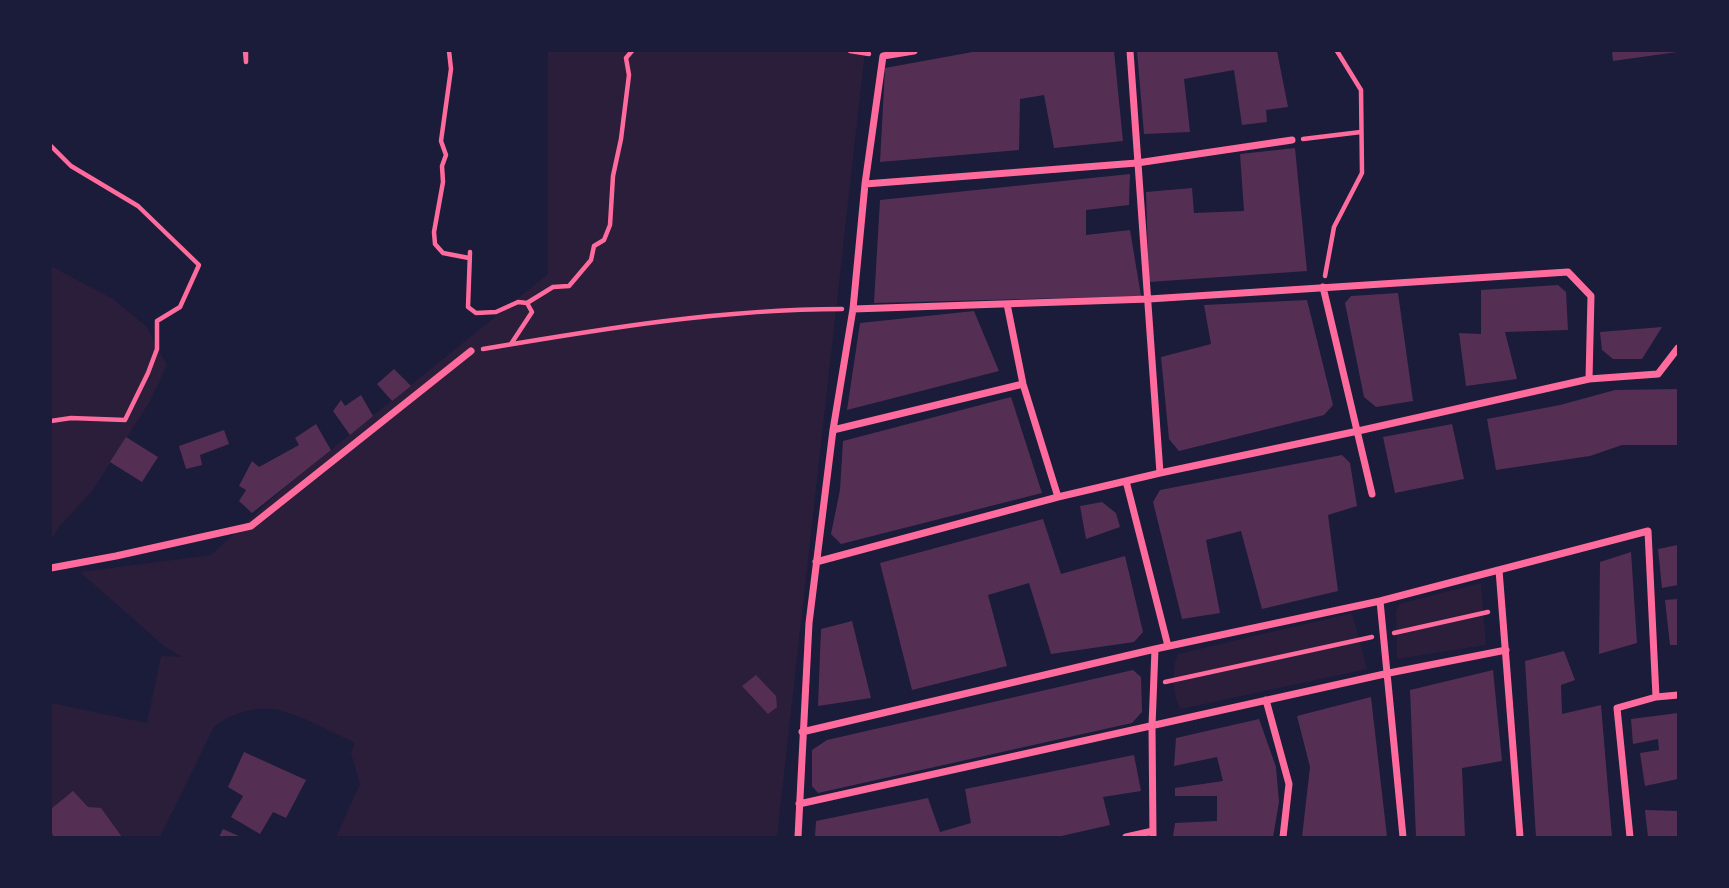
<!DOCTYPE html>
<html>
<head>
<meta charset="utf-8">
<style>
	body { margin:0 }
	#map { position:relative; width:1729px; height:888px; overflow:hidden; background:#1b1b3a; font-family:"Libre Baskerville",serif }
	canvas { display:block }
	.frame { position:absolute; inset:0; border:52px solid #1b1b3a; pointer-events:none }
</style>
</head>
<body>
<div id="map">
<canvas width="1729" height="888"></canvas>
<div class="frame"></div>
</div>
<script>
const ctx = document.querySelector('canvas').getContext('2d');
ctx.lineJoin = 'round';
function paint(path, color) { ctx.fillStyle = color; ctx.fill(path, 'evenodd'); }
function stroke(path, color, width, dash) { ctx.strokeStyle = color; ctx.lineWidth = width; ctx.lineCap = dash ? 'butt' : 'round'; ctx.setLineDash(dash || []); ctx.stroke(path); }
const green = new Path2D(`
	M548,51H865L777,837H336L360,784L351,753L355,743C331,732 307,718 282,711C261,704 230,713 214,727L160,837H51V703L147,723L161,656L182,657L165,647L80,572L211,555L285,487L548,274Z
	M51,266L113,299L146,326L167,365L149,403L93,490L59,527L51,540Z
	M1481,583L1486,645L1397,659L1396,611L1399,604Z
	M1352,613L1367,669L1181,709C1172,696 1171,669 1178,654Z`);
const building = new Path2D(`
	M978,51H1114L1123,141L1054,148L1044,95L1020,99L1019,150L880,162L885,68Z
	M1137,51H1277L1288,107L1266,110L1267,122L1242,125L1234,70L1184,79L1190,132L1144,134Z
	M1612,51H1677V52L1613,61Z
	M1295,148L1307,271L1149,282L1146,192L1192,188L1194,213L1244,211L1240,154Z
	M1130,174L1129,205L1086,210V235L1130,230L1141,296L874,303L880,200Z
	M1558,285L1566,292L1568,330L1505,332L1517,379L1466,386L1459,333L1481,334V290Z
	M1398,293L1413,401L1376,407L1364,397L1345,303L1351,296Z
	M1307,300L1333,405L1324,415L1179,451L1169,439L1161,357L1211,344L1204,305Z
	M974,311L999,371L847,410L860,323Z
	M1662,327L1642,359H1613L1602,350L1600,332Z
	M394,369L411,386L392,401L377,384Z
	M1678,389V445H1622L1590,456L1496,470L1487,419L1560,405L1615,390Z
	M361,395L373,416L350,435L333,411L341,400L345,406Z
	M1011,397L1042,493L841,544L831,534L840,490L843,441Z
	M316,424L331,450L252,513L239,501L246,490L239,486L252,461L259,467L299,445L295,438Z
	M1452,424L1464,479L1395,493L1383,437Z
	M224,430L229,444L200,455L202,465L186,469L179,446Z
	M126,437L158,457L142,482L110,462Z
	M1342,455L1350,463L1357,506L1328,515L1338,591L1262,609L1241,531L1206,540L1220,613L1182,619L1153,502L1160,490Z
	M1102,502L1116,513L1120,527L1086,539L1080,506Z
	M1043,519L1061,574L1125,556L1143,632L1134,642L1051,654L1029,583L988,595L1007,666L912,690L880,563Z
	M1678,545V585L1662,588L1658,549Z
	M1631,552L1637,643L1599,654L1600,562Z
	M1678,599V645H1670L1665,600Z
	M852,621L871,698L818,706L821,629Z
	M1564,651L1575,680L1561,685L1562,714L1601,705L1612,837H1536L1525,661Z
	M1133,670L1141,677L1142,712L1132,723L818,793L812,786V750L827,740Z
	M1493,670L1502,761L1462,768L1465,837H1416L1410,690Z
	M756,675L776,696L777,707L768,714L742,686Z
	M1371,697L1387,837H1302L1310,767L1297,716Z
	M1678,713V779L1645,786L1640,753L1659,750L1658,739L1633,744L1631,719Z
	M1259,719L1276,767L1279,802L1273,837H1173L1175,823L1217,821V796H1175V788L1223,781L1217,757L1174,766L1176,738Z
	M244,752L306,780L286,818L273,812L260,834L231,817L243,796L228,787Z
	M1134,755L1141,791L1103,797L1110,825L1057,837H815L816,821L928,798L940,832L971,823L965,789Z
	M73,791L88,807L101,808L122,837H54L51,832V809Z
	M1645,810L1678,811V837H1648Z
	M223,829L241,837H219Z`);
const path = new Path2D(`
	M245,51L246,62V51
	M449,51L451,69L441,141L446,155L442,166L443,182L434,232L435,244L443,253L469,258
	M850,51L869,54
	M1303,139L1361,132
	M51,146L71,166L138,206L199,265L180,307L157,321V349L148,373L125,420L71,418L51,421
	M470,252L468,307L476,313L496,312L518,302L527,303L532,312L511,344
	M1325,276L1334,227L1362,173L1361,90L1337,51
	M527,303L553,287L569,286L591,260L594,246L604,240L610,225L613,176L621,139L629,75L626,58L632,51
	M483,349C601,329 721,309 842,309
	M1394,633L1488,612
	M1165,682L1372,637`);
const minor = new Path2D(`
	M1130,51L1160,473
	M865,184L1137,163L1292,140
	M1323,287L1372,494
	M1007,304L1023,384L1058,497
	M853,309L1149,299L1568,272L1591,296L1589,379
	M833,430L1023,384
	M1126,481L1168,646
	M816,562L1058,497L1160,473L1358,431L1589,379L1658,374L1678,348
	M51,568L116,556L251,526L471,351
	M1499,570L1520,837
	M1380,601L1403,837
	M1266,700L1289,784L1283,837
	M802,732L1155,649L1380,601L1648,531L1656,697
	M799,804L1389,673L1506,650
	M798,837L809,623L833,430L853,309L865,184L883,56L914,51
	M1126,837L1153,831
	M1153,837L1152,726L1155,649
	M1630,837L1617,708L1656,697L1678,695`);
paint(green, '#2a1e3b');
paint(building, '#542f53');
stroke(path, '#ff6b9d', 4.5);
stroke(minor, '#ff6b9d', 7);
</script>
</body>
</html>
